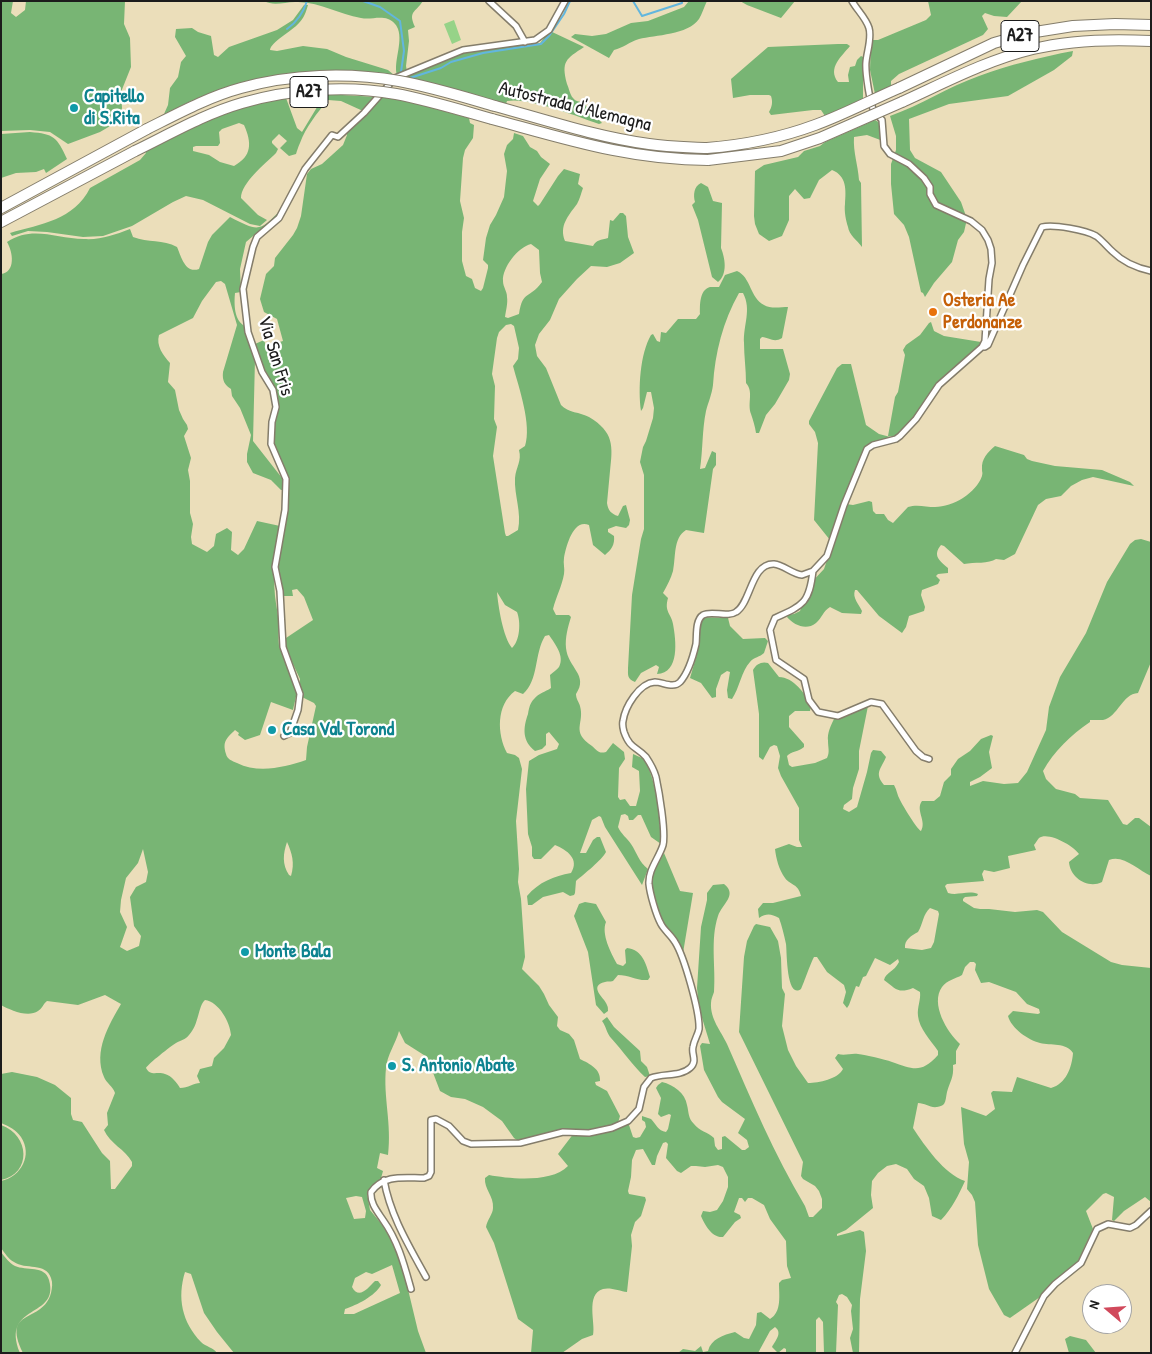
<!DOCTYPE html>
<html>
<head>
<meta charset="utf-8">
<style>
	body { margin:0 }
	#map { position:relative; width:1152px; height:1354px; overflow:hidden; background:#ebdeba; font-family:"Patrick Hand",sans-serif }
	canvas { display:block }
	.frame { position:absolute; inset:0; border:2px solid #1c1c1c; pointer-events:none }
	.north { position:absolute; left:1082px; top:1284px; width:50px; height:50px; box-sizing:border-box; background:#fff; border:1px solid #a4a4a4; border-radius:50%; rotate:288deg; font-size:14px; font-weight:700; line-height:20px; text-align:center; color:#1c1c1c }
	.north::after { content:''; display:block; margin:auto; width:18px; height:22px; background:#d1495b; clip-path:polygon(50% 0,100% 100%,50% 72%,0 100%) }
</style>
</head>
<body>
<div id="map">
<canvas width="1152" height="1354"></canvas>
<div class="frame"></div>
<div class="north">N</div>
</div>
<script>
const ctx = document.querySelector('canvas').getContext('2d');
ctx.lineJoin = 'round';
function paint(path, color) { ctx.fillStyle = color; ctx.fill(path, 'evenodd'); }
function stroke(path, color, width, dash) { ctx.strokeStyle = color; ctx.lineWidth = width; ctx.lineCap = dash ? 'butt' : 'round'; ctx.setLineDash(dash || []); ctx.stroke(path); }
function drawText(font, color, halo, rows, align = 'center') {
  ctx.font = font + ' "Patrick Hand",sans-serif'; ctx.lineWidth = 4.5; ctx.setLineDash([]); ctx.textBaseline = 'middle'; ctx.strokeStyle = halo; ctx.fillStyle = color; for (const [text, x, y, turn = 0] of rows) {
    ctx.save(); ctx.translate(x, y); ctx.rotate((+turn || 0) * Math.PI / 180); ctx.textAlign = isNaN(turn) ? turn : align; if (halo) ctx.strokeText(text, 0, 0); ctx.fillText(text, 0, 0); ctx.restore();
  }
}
const green = new Path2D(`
	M454,20L461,40L452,44L444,24Z`);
const forest = new Path2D(`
	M1,1H13L11,13L16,17L25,10L26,1H125L124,24L130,38L131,67L121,92L122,108L120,117L117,122L100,132L68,144L50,132L30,130L1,131Z
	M264,1H423C415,13 408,11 415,27L408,30L409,41L406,66L407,71L397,75C393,63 403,43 398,29C396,24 393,21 388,19C379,16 370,20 361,18C339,14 322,3 298,2C286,1 275,7 264,1Z
	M689,1H707C704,7 702,14 699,19C688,35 655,35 639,39C629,42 623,48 614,50L609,58L571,37L575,34L592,36L606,34L631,23L648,21L684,7Z
	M740,1H795L781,18L747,5Z
	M928,1H1022L1007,17L994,16L985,13L982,16L988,29L983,35L899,74L891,81V86L875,94L870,70L871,40H878L926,20L931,15Z
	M304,5H308C306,12 304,18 299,23C292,31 271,42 270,50L277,51L303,46L327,49L346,57L388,70L394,75C333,68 274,71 216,91C198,97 181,106 164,114L168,105L170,88L178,77L181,62L186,56L175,37L176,29L192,28L198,32L211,36L214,55L218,57L229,47L277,30L293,20Z
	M550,31L584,47C566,59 561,61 567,84C569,88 570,95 573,98C576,102 579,101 583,103C587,105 587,109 590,112C594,116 598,118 602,123L599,124C576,116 529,97 507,101L506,104L432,83L403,77L456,53L540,43Z
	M838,44H847L850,46C842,56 827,68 838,82H849L848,75L850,67L855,66L857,60L861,56L863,57V99L825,116L821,110H813L771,115L769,112C772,107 773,102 771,96L769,95H750L733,98L731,79L768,47Z
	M1073,51L1072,56L1054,70L1008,96L949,104L909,119L910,150L915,158L941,172L961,202L967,219L964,232L958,240L952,262L934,283L925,297L923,293L921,292L909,237L904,225L894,214L891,184V164L896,150V136L890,116C921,105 948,87 979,76C1009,65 1041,57 1073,51Z
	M325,94L377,97L363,111L341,101L328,100C317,113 306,127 300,143C298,147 297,151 296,154L289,156L280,148L287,141L279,134L272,141V143L278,149L276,153C265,164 241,183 241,198L258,215L267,220L260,226L250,224L203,200L186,196L173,202L132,226L103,236L83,237L47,232L28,231L12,236L10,233C41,224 74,220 90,188L140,160L146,153L144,150L188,128L244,107L286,98L297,128L302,132ZM239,123L244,125C252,143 252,156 234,166L220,162L209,155L193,151V147L196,146H218L220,143L219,132L222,129Z
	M381,97L411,102L465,117L469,118L470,123L474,125L473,138L465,150L463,158L460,201L464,218L462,232V261L466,276L472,279L475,288L481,291L483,288L488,268V265L483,260L486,238L490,225L496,215L504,197L507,171L504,154L507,145L513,139L514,133L523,136L530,147L537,151L541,157L550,164L540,179L533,201L538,206L540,204L558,176L564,169L580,174L578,184L583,188C581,193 580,199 577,204C568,216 559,226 565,241L593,246C596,240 601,240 608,238L610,220L613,221L620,213H623L626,216L628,237L634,253L620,263L607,267L591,266L577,279L559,299L550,320L539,334L535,345L537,356L546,368L561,405C568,413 580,412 589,417C614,432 613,446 610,471C609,482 608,492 607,503C608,510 611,514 618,516L623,506L626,505L630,520L629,525L626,528L616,526L608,529V532L614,536C615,545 611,550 605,555L593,545L589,525C573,518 566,547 564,558C563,563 565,569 564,574C562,586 556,597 553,609L556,615H569L571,617C568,627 565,637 566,648C568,668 589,675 576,694C576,699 579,702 580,706C585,724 570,731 592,746C597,750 598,754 606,752L613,743L624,752L625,759L619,768L618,797L620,800L625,799L630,806H636L640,791L639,771L632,767L633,754L644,759C657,780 660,819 661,844L651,837L641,815H638L633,820H629L628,816L625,814L621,815L618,827C621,834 627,838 631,844C637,853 639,862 648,869L642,885L605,827L601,817L599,816L592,820L580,853H586L593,840L597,837H600L606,852C602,860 584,874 576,881L575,893L574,895L570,896L563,892L543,897L532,905H528L527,896C539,882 554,876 571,873C580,859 567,850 555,845L541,859H534L532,856V847L528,834L526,789L529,761L539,755L557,749L559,744L549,732L546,734V745L542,749L535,751C522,741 523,728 528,714C529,708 530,703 534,699C539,693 545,692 551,688L550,675C553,672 557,670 559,667C565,656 555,644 549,635L545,636C534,654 539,680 523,694L515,691C496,705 497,734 507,753L515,755L519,758L522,769L516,821L519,869L518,882L521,899L525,957L522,969L539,986L544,994L549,1005L558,1017L557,1026L560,1030L569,1034L574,1040L580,1059C590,1064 601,1069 600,1081L595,1082L596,1085L607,1091L620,1116L618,1123C600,1133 588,1128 569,1130C553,1131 535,1138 520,1142L514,1138L502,1121L483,1107L465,1099L451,1097L440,1091L427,1057L405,1043L399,1031C396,1043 387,1055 386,1068C383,1097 392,1124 388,1155L380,1153L377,1168L383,1171L380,1182L367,1193L370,1210L393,1238L406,1281L418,1331L426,1353H234L217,1332L204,1313L191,1274L185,1272C177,1298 182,1322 201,1342C206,1347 213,1347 217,1353H23C1,1307 43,1324 51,1293C52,1288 53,1283 51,1278C46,1262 25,1270 14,1262C8,1259 5,1253 1,1248V1181C21,1177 33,1155 21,1137C16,1130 9,1126 1,1123V1074L12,1072L37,1077L55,1085L71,1098V1114L73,1120L82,1122L102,1153L110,1161L111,1189H115L132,1166V1162C125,1149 110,1144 104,1130L108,1125L107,1113L115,1093C113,1086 106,1083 104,1077C93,1051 109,1025 121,1004L105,995L78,1005L47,1001C43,1004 42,1009 38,1011C28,1018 10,1010 1,1005V274C16,272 13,252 7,242C33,225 56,239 84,239C101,240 114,235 130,229L133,237C148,243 163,239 177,247C181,256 185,274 199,269L208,242L212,235L230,217C261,233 259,231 283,208L273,222L259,231L246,242L240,269L241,292L235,293C234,304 234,321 245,326L255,359L253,441L282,478L283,490H281L271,480L253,473L247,462V454L251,435L240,408L232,396L231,389C225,385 222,381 223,372L237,325L225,284L221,281L216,282L202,301L193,318L159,335C156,346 163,355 170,363L168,382L175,390L179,410L183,419L187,425L188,429L184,436L191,458L188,470L190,481V513L193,524L191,537L192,544L207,552L214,546L216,534L227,528L232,532L231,550L238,555L244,549L257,521L280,526C275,550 273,572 275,596C276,605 278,614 279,623C279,630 278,639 279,646C281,653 285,657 289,662C301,681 298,689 293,710L271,702L260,735L245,740L238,735L239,733L235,730C227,738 222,741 226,754C227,759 232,761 237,763C259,774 285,767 306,760L307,747L316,706L314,703L302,697L298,701L300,679L286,649V638L313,620L304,597L297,589L292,590L293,596H282L276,567L283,540L286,510L288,481L286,471L272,441L275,421L279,408L275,387L262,365L255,344L264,340L266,346L283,341L277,319L264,312L260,299L266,274L274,266L275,258L293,235L297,228L301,216L307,174L311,169L322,164L343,145L347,135V128ZM531,244L539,250L540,273L542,282C529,300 523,289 519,314L508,318L505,317C506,310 508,303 507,297C507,291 503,287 503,281C502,268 518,247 531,244ZM511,324L514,326L519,348L518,359L513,366C519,388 532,425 525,446L519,450C522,461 516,467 515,478C514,495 522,513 518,530L508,536H506L505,533L493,456L497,427L494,419L495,386L492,374L497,338L499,332L506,325ZM497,592L505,605L517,612C521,622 520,641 512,648C503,638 498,605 497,592ZM287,842C292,853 295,863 291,876L289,875C282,864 283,854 287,842ZM143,849L148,872L146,882L136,887L130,897L134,926L141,936L139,946L127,951L120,947L127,927L120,912L121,900L126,878L138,863ZM205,1000C219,1002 230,1022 231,1035L224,1048L214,1058L212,1066L200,1069L197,1076L200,1083C194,1083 188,1088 180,1088C177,1083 172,1076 165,1074C157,1071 151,1077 146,1068C148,1064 171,1046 176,1043C181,1040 185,1040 189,1035C199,1025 198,1006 205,1000ZM356,1196L362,1197L366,1211L365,1218L354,1219L346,1198ZM392,1265L400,1293L354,1314H344L345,1309C357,1305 375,1296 381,1285L378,1281H375C368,1288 359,1300 352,1287L355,1278L366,1272L372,1274Z
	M875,120L880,123L883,141L867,135L854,137C853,152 858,165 859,180L861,183L862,247C857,240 849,235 848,227C846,221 844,211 845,204C846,190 847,176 832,170L819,180L810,198L804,199L795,189L789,196V220L782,236L769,241L759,234L755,224L754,216L755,171L764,165L798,157L804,151L820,146L825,142Z
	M30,132C54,134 57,137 67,159L46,173L44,169L36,172L16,173L1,178V134Z
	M701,183L708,187L713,201L722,203L721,248C725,258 728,274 718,282L712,277L698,220L692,205L695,202C693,195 694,186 701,183Z
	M737,271C751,277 750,298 764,305C770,309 781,307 788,307L782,338C774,343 770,338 762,337L760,339V349H783L790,374L789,380L775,404L766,415L759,433H756C755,426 753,420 751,414C747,403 754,392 746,383C746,369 744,356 744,343C743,325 752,310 743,293H739C723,321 715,353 713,385C712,394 708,403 706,411C702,430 703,450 700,469L705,468L712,451L716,453V465L713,469L704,533L686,530C673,538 676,557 673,571C671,578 667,586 663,593L668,598C664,612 671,613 673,624C676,640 680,673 657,674L659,667L656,665L641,673L635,682C627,679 628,675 628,668L632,595L641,539L644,529V475L640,462L643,447L646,441L653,418L654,408L651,392H647L643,408L641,411C638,389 640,354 651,335L653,334L657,341L660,342L661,332L666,333L678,319H696L700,314C700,306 699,290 710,287C713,287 716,287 719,287L725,275Z
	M931,322L934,331L944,336L981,342L979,347C963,363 944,377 930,394C919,408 910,425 895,437L888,436L895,397L898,392L905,355L903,350L906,345L920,335L929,323Z
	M842,364H851L866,425L879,434L894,438L864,450L861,456L830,540L814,520L818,443L815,432L809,424V421L837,368Z
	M995,446L1024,455L1027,459L1032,461L1055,466L1102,470L1130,482L1134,486L1093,477L1082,480L1071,486L1061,496L1046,499L1038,505L1015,554L1004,560L996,559C989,564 974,562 964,564L944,546L941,545C932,556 940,561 948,568V573L938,574L936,576L940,580L938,584L922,590L921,595L925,607L924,611L909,616L906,627L902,633L879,616L857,590H855C852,598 859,604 862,611L861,614L842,613L830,607C823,611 822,618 816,623C806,631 794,625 787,617L788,615L794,614L800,611L810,584L824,569L846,504L853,505L869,501L872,502L873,511L876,514H884L888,520L893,523L908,507C917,504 926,507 935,507C953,507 976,493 982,476C983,471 982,474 982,469C981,459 988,452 995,446Z
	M1141,539L1151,542V662L1138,693C1122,694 1118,717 1103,720C1099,720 1094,720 1090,720V722C1071,735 1054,751 1043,771L1046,779L1056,789L1075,794L1080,798L1108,800L1123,824L1127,825L1135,818H1139L1151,827V876C1138,870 1123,854 1109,860L1102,882C1088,889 1070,878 1069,862L1079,854C1074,846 1048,831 1039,838C1037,840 1036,843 1034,845L1036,850L1008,856L1010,868L994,872L984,870L982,874L984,881L947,884L945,886L948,893C958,896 968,890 978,894L977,896L965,897L963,899V901L974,908L980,909H989L1015,912L1037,910L1043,912L1062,932L1111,962L1122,965L1151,968V1202L1145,1197L1124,1211L1114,1221L1112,1220L1114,1197L1106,1193L1103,1194L1086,1211L1093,1229L1077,1263L1047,1288L1040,1297L1010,1318L1004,1315L989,1289L978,1245L975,1202L972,1195L967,1189L969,1162L964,1144L961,1107L986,1116L995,1109L991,1093L993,1091L1012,1092L1017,1077L1051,1088C1066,1084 1072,1067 1073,1053C1066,1042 1051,1046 1040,1043C1028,1040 1011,1028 1008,1016L1013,1011L1038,1014L1040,1013L1039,1009L1027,1004L1016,992L989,982L981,983L975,970L976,964L974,962H970L965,967L962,975C955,979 947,980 942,987C930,1004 947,1032 960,1044L956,1051V1064L953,1065C954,1078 950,1081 947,1092C946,1096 946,1101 944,1104C942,1106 940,1106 937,1107C930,1108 925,1103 918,1103L913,1128C925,1146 944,1174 965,1181C959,1194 952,1209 941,1220L932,1216L929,1198L924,1186L914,1179L907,1169L896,1164L887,1166L878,1173L872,1181L871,1195L873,1208L846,1230L837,1234V1236L860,1230L864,1232L866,1251L860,1299L859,1353H853L850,1338L853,1329L851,1311L852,1305L847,1297L842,1294L839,1295L836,1302L838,1305L836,1353H824L823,1322L819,1317L816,1320V1353H786V1349L784,1348L778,1353L772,1347C775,1341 783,1333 775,1327L770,1331L758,1353H678L683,1349L695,1351L701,1346L703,1352L708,1351C711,1339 723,1335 735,1332L744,1338L749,1339L756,1325L757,1313L761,1312L770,1319C782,1312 779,1295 779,1283L782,1280L791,1278L787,1266L786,1241L770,1219L764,1205L752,1198H748L745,1202L742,1198H739L734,1212L740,1215L741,1218L735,1222L723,1237C712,1238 705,1225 701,1216L703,1211L710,1212L717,1210L723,1201L728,1187V1177L723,1167L718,1165L705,1167L696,1166H691L681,1173L677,1171L666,1158L668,1144L666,1142L663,1143L657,1156L655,1165H652L643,1149L636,1150L632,1160L631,1177L628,1191L629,1194L645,1197L646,1200L641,1216L635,1222L631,1235L632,1246L627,1292C620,1291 610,1287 603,1289C585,1294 596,1324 593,1335L582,1339L562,1353H531L533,1330L518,1319L494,1243L486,1227C487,1220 493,1214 493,1208C494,1196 484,1189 485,1178L489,1175C510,1179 552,1183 568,1166L558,1154L574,1133L585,1134L628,1122L633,1137L636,1138L640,1137L646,1127L645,1122L642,1120V1116L651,1119C656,1124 658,1131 666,1132L668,1129L671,1115L669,1114L661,1117L658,1114L661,1098L656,1088L658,1085L662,1082C674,1085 685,1093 687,1105C689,1113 688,1118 694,1124C699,1131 708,1132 714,1138L715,1146L718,1150L722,1149V1137L725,1136L742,1150H745L749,1147L747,1140L738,1133L745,1119L722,1102L718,1097L704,1070L700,1046L702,1043L710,1044L699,1008L697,988L701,927L707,900V893L713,885L724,884C738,895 722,904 718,916C710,940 716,967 714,992C713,995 711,999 711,1003C710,1019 721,1031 727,1044C751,1099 774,1154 805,1206L809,1217H813L822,1208V1199L819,1191L815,1186L803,1179L801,1176L803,1162L739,1032L744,957L747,941L754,926L756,924L770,927L778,941L781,958L782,988L785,994L782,1026L788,1050L796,1066L808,1083C819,1083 838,1079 843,1069L835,1058L838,1054C845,1056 851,1053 858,1054C866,1055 884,1059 892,1062C913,1069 921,1074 938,1055V1051C931,1041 919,1028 918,1016C917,1007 921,1000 920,992L913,988C898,994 896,989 884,980C886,972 894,972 899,962L898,959L890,965L875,958L866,976L863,977L859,987L856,986L849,1005L847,1008L843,1003L846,992L844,985L827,972L817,957H814C811,962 802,988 801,989C786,1000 787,950 786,944C784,935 782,926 779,918C771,914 767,913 759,918L758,909L763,903H773L801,896C798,883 791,886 785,878C779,870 776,858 775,849L789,844L797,847H802L799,840V808L781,776L778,768L780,756L777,746L774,745L770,747L763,760L759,757V714L753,670C756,664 762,661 768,663L779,677C793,677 806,694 811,706L810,711H795L789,716V727L804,744V747C799,752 791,751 787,756L789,765L792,767L815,763L827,758C830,752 828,748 828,741C827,733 831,725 835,717H844L868,706L859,751V769L853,788L852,799L844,805L843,809L849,812L857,807L867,772L871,753L873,750L881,751L886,757C881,769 874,773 884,785H894C897,790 897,795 900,800C903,806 917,829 921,831C927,821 915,810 922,801H934L940,796L944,782L951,775V769L958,759L970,751L981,739L991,735L993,736L989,752L992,768L980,777L970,782V786L983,781L1004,784L1018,783L1027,772L1046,730L1049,707L1060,677L1086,633L1107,582L1130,544L1135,540ZM930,908L938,911L939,914L934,942L931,948L922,950L905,948C904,940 912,935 918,932C923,924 923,914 930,908Z
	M701,617L728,618L730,626L743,639L765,638L768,641L764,653C760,657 754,657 750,662C742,670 739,689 732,699L728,698L727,690L730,672L727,671L721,675L716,689V697L712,698L701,683L690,678L697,654L698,626Z
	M664,853L680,891L693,893L683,953L675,938L663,924L651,884L653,873Z
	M585,902L596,904L606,922C601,934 611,953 617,964L623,966L626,963L625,950L627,948C643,950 646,964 650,977L648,980C637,981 629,975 618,975L613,981C610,982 608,981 605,982C588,986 604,998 606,1003C608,1007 608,1007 608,1011L604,1014L596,1005L588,952L574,916L579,904Z
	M607,1017L614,1027L640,1051L641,1061L647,1067L650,1076L645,1077C633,1066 623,1051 611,1038C607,1034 606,1026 602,1021Z
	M1,1125C30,1135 32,1174 1,1180Z
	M1,1252C5,1257 9,1263 15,1266C26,1271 45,1265 49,1280C60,1319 0,1303 20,1353H1Z
	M1070,1336L1086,1340L1096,1353H1069L1065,1339Z`);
const stream = new Path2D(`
	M363,1L380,7L400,21L404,51L401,72
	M633,1L642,16L682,3V1
	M287,29C297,22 303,14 307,1
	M410,78L441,68L451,62L483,53L541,44L549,36L564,14L570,1`);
const minor = new Path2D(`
	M489,1L516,26L525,42
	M852,1C857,10 866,18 869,28C872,38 867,51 866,62C865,72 870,104 874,111C876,115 880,117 882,120L884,146L890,154L909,164L924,178L930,187V194L936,205L971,221L982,230L988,240L991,249L992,263L989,279L985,341L982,347
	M813,571C809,603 804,605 775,618L770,630L776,660L804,679L809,700L818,712L838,716L871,702L882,704L916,751L923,757L929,759
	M284,736L290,733L298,710L300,694L283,647L280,591L275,567L285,510L286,479L271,444L272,422L276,407L273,390L262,372L248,332L243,289L253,247L257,237L279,218L305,169L332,135L338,137L364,113L395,78L463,50L535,40L549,30L565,1
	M384,1180C390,1215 409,1246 426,1277
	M411,1289C404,1264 398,1241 383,1220C377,1211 370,1203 371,1192C384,1174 404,1178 424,1178L429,1176L431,1172V1120L436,1119L449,1126L463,1141L471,1144L520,1143L563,1132L589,1133L612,1128L628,1121L639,1109L644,1087L651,1078C663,1073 680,1077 690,1068C698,1061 691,1054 693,1047C694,1040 698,1035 699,1029C700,1012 684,956 675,942C671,935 664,930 661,924C656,915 650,894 649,884C648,870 659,858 663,845C666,832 659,791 656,777C654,770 650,763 646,757C636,746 630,749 624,732C623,728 622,725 623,721C625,707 639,683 655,682C663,682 673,689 680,682C689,672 693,657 696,644C697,636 695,620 703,615C712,610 727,618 736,612C751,603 751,563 774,564C784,565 792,574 802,575L813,571L827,556L844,505L867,449L873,445L896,439L900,436L916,419L939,385L982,347H985L988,345L1023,265L1042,227C1053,224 1086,230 1096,236C1102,240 1107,247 1113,252C1123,262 1137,268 1151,271
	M1015,1353L1044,1296L1055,1284L1081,1263L1097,1229L1108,1224L1130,1228L1136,1225L1151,1211`);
const motorway = new Path2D(`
	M899,88L994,43L1029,33L1073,26L1115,24L1151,25
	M902,102C944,83 987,60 1033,49C1070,40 1112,39 1151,41
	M495,106C546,120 597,137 649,144C668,147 687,147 707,148
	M492,119C566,139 630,160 708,160
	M1,208L147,129
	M1,222L135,151`);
const motorwayBridge = new Path2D(`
	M147,129C177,114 208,97 241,88C291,74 348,72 399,81C432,87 464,97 495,106
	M707,148C744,145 780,138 815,125C843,115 871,100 899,88
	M135,151C170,134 204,114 242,103C290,89 347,85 396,94C428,100 460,110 492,119
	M708,160L781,151L820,138L902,102`);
const markers = [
	[74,108,5,"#0f9aa8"],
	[933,312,5,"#e8710a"],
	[272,730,5,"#0f9aa8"],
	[245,952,5,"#0f9aa8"],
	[392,1066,5,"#0f9aa8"]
];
const shields = [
	[1020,36,38],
	[309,92,38]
];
const shieldNames = [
	["A27",1020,36],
	["A27",309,92]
];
const cultureNames = [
	["Capitello",84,97],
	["di S.Rita",84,119],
	["Casa Val Torond",282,730],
	["Monte Bala",255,952],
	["S. Antonio Abate",402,1066]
];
const streetNames = [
	["Autostrada d'Alemagna",575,107,14],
	["Via San Fris",275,356,73]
];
const foodNames = [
	["Osteria Ae",943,301],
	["Perdonanze",943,323]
];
paint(green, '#96d388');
paint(forest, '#78b574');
stroke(stream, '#62b6de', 2);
stroke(minor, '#847d6b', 8);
stroke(motorway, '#847d6b', 12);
stroke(minor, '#fff', 5);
stroke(motorway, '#fff', 10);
stroke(motorwayBridge, '#847d6b', 12, []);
stroke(motorwayBridge, '#fff', 10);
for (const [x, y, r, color] of markers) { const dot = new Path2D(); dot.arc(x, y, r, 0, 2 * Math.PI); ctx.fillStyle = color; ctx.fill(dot); stroke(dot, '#fff', 2); }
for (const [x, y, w] of shields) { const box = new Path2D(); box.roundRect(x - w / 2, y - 15.5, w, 31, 4); ctx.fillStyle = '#fff'; ctx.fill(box); stroke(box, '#1c1c1c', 1); }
drawText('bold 18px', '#1c1c1c', null, shieldNames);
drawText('bold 19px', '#0d838f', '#fff', cultureNames, 'left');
drawText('19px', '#1c1c1c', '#fff', streetNames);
drawText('bold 19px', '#c56008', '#fff', foodNames, 'left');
</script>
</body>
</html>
